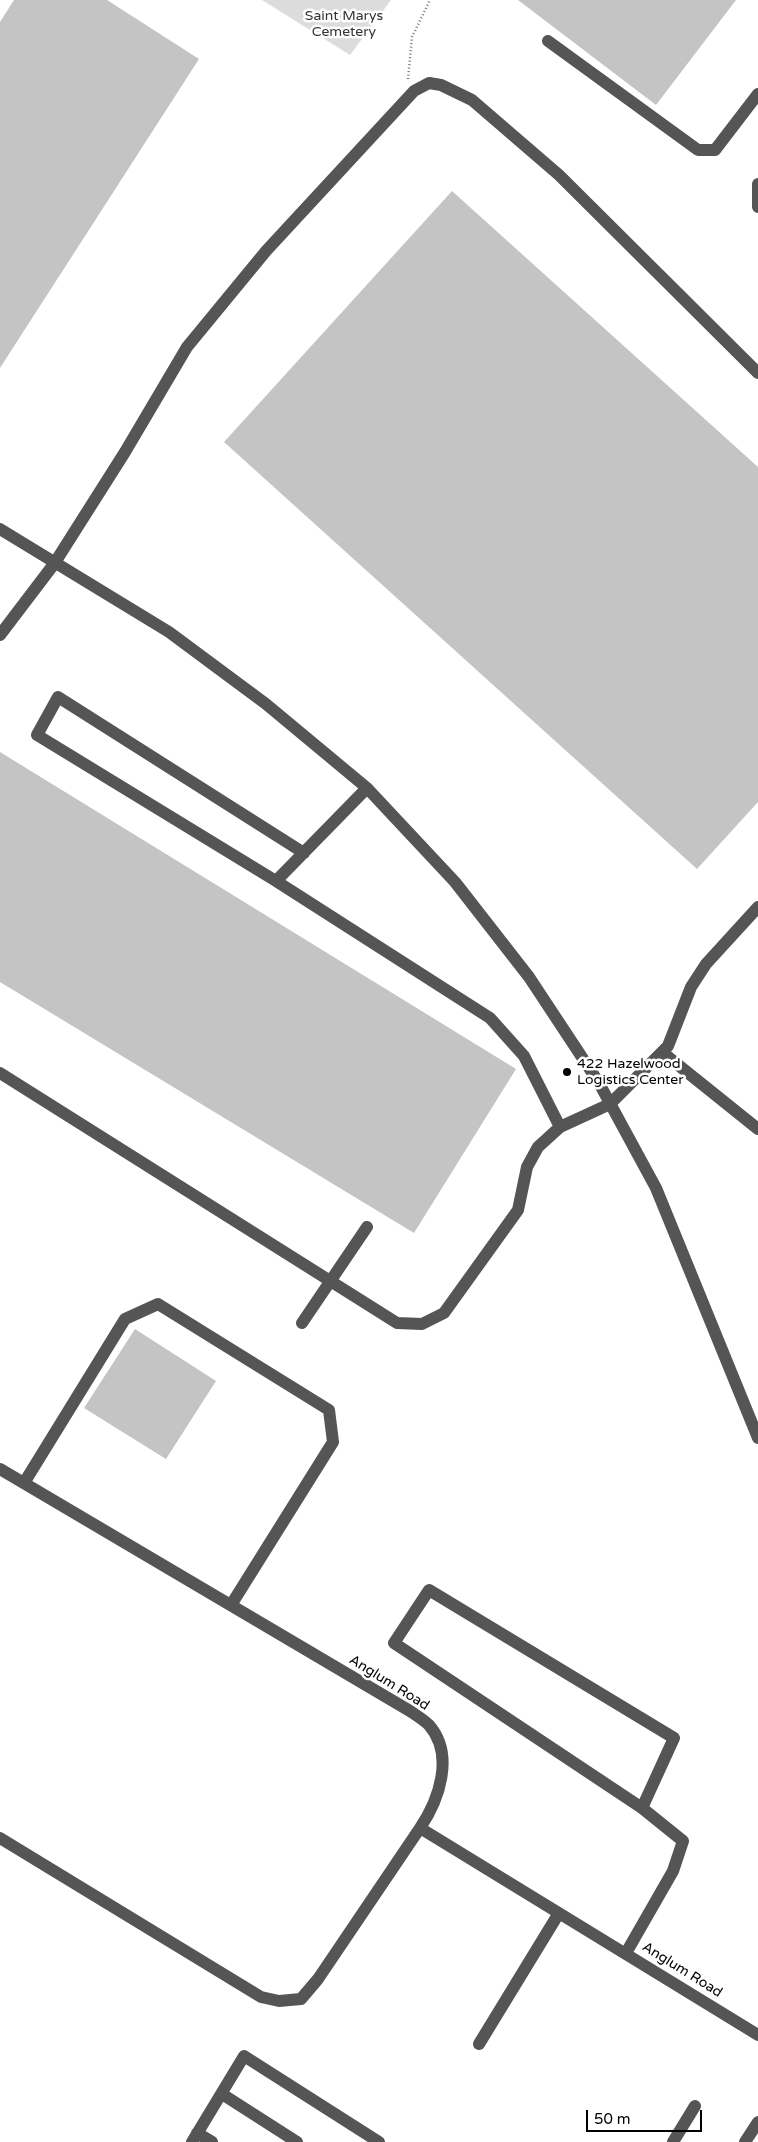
<!DOCTYPE html>
<html>
<head>
<meta charset="utf-8">
<style>
	body { margin:0 }
	#map { position:relative; width:758px; height:2142px; overflow:hidden; background:#fff; font-family:"Varela Round",sans-serif }
	canvas { display:block }
	.scale { position:absolute; left:586px; top:2110px; width:116px; height:22px; box-sizing:border-box; border:2px solid #000; border-top:0; padding-left:6px; font-size:15px; line-height:18px; white-space:nowrap; color:#000; -webkit-text-stroke:4px #fff; paint-order:stroke }
</style>
</head>
<body>
<div id="map">
<canvas width="758" height="2142"></canvas>
<div class="scale">50 m</div>
</div>
<script>
const ctx = document.querySelector('canvas').getContext('2d');
ctx.lineJoin = 'round';
function paint(path, color) { ctx.fillStyle = color; ctx.fill(path, 'evenodd'); }
function stroke(path, color, width, dash) { ctx.strokeStyle = color; ctx.lineWidth = width; ctx.lineCap = dash ? 'butt' : 'round'; ctx.setLineDash(dash || []); ctx.stroke(path); }
function drawText(font, color, halo, rows, align = 'center') {
  ctx.font = font + ' "Varela Round",sans-serif'; ctx.lineWidth = 5; ctx.setLineDash([]); ctx.textBaseline = 'middle'; ctx.strokeStyle = halo; ctx.fillStyle = color; for (const [text, x, y, turn = 0] of rows) {
    ctx.save(); ctx.translate(x, y); ctx.rotate((+turn || 0) * Math.PI / 180); ctx.textAlign = isNaN(turn) ? turn : align; if (halo) ctx.strokeText(text, 0, 0); ctx.fillText(text, 0, 0); ctx.restore();
  }
}
const green = new Path2D(`
	M262,0H391L350,55Z`);
const building = new Path2D(`
	M14,0H107L199,59L0,368V22Z
	M518,0H736L656,105Z
	M452,191L758,467V802L697,869L224,442Z
	M0,752L516,1069L414,1233L0,982Z
	M135,1329L216,1381L166,1459L84,1408Z`);
const path = new Path2D(`
	M408,79L412,37L430,0`);
const minor = new Path2D(`
	M548,41L698,150H715L758,94
	M758,184V207
	M0,529L169,632L266,704L367,788L455,882L529,977L599,1083L656,1188L758,1438
	M0,635L54,564L125,452L187,347L266,251L414,91L429,83L441,85L472,100L559,175L758,373
	M367,788L276,881L490,1018L524,1056L560,1127
	M276,881L37,735L58,697L304,853
	M662,1052L758,1129
	M0,1073L397,1323L422,1324L444,1313L518,1210L527,1167L538,1147L560,1127L610,1104L668,1046L691,987L706,964L758,907
	M302,1323L367,1227
	M0,1469L410,1711C416,1715 424,1720 429,1725C455,1755 439,1800 420,1828L758,2035
	M24,1483L125,1319L158,1304L329,1410L333,1442L231,1605
	M0,1838L261,1997L279,2001L301,1999L318,1979L420,1828
	M626,1953L673,1871L683,1841L642,1808L394,1643L429,1590L674,1738L642,1808
	M479,2044L559,1913
	M222,2094L297,2142
	M197,2133L212,2142
	M192,2142L244,2056L379,2142
	M673,2142L695,2106
	M745,2142L758,2122`);
const markers = [
	[567,1072,5,"#000"]
];
const parkNames = [
	["Saint Marys",344,16],
	["Cemetery",344,32]
];
const poiNames = [
	["422 Hazelwood",577,1064],
	["Logistics Center",577,1080]
];
const streetNames = [
	["Anglum Road",389,1683,32],
	["Anglum Road",682,1970,32]
];
paint(green, '#dcdcdc');
paint(building, '#c4c4c4');
stroke(path, '#777', 2.5, [1, 2.5]);
stroke(minor, '#555', 12);
for (const [x, y, r, color] of markers) { const dot = new Path2D(); dot.arc(x, y, r, 0, 2 * Math.PI); ctx.fillStyle = color; ctx.fill(dot); stroke(dot, '#fff', 2); }
drawText('14px', '#333', '#fff', parkNames);
drawText('14px', '#000', '#fff', poiNames, 'left');
drawText('14px', '#000', '#fff', streetNames);
</script>
</body>
</html>
